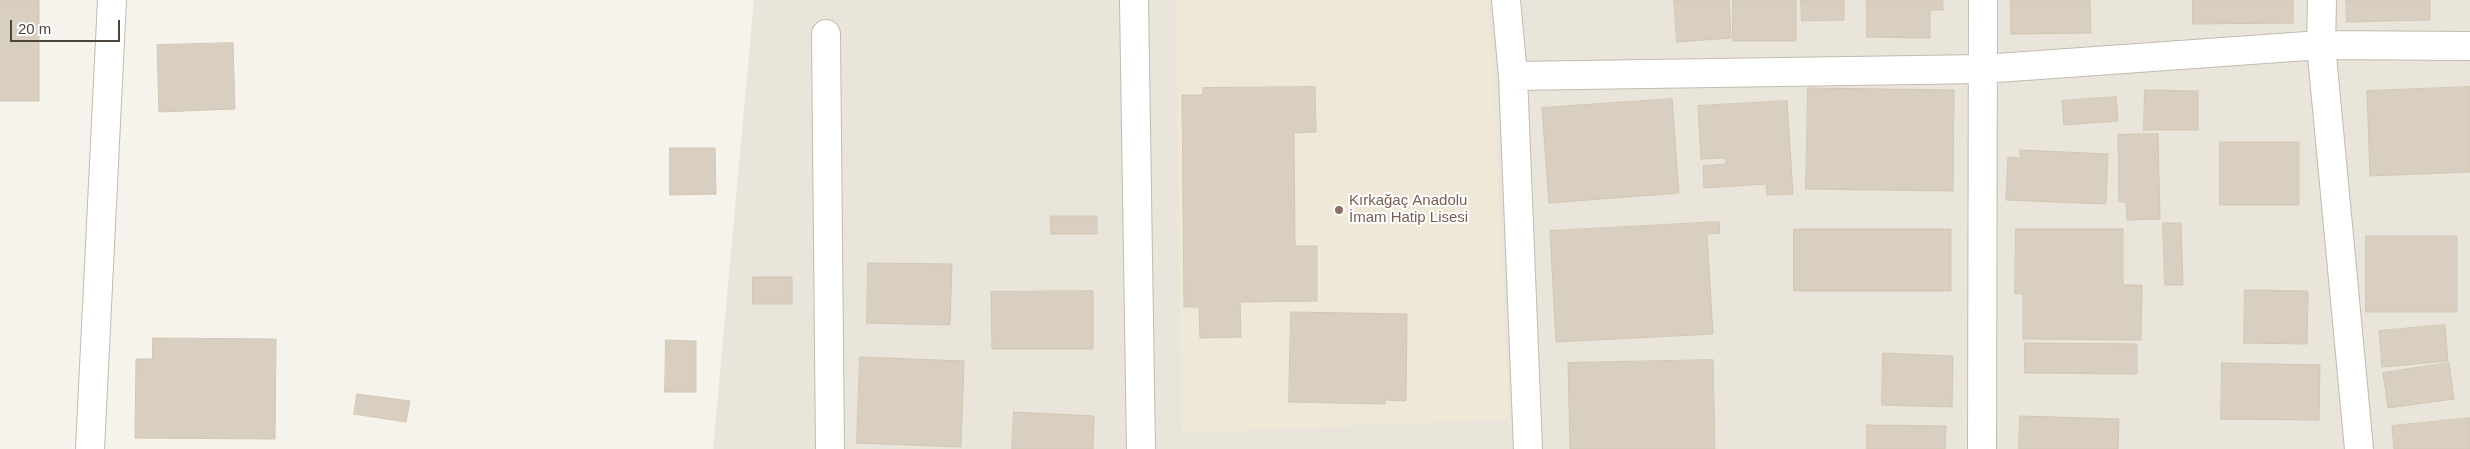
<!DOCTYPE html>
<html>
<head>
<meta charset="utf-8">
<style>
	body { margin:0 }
	#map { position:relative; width:2470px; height:449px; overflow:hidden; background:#f6f3ec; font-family:Helvetica,sans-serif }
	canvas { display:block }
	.scale { position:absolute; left:10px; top:20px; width:110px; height:22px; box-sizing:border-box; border:2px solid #4b4439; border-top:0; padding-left:6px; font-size:15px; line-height:18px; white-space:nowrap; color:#4b4439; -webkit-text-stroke:4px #fff; paint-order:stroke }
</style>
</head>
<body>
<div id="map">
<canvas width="2470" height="449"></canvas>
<div class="scale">20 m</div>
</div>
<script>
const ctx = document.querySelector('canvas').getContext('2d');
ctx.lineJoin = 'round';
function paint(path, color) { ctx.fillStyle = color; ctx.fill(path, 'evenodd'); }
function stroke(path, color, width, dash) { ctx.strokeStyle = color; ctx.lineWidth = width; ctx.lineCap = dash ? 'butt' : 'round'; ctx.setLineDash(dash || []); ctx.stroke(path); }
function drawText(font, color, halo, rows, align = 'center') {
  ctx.font = font + ' Helvetica,sans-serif'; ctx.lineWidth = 4; ctx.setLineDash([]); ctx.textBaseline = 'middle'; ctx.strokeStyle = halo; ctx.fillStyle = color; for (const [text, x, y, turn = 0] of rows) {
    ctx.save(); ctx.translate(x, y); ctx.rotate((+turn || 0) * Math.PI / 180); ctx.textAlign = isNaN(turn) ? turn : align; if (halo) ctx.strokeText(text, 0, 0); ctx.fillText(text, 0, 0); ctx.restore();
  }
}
const residential = new Path2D(`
	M754,0H2470V449H713Z`);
const education = new Path2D(`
	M1176,0H1489L1510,419L1182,433Z`);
const building = new Path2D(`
	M0,0H39V101H0Z
	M1674,0H1729L1731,38L1677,42Z
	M1733,0H1796V41H1733Z
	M1801,0H1844V20L1802,21Z
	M1867,0H1943V10H1930V38L1867,37Z
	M2011,0H2090L2091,33L2011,34Z
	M2193,0H2293V23L2193,24Z
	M2346,0H2430V20L2347,22Z
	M233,43L235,109L159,112L157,45Z
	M1315,87L1316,132L1294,133L1295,246H1317V301L1240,302L1241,337L1200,338L1199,307H1184L1182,95H1203V88Z
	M2470,87V172L2370,176L2367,91Z
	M1808,88L1954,90L1953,191L1806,189Z
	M2145,90L2198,91V130H2144Z
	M2116,97L2118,121L2064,125L2062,101Z
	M1672,99L1679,193L1549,203L1542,108Z
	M1787,101L1793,194L1767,195L1766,184L1704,188L1703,166L1726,164L1725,158L1701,159L1698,106Z
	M2158,134L2160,219L2127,220L2126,202H2119L2118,135Z
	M2220,142H2299V205H2220Z
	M670,148H715L716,194L670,195Z
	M2020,150L2108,154L2106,204L2006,200L2008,157L2020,158Z
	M1051,216H1097V234H1051Z
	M1719,222L1720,233L1707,234L1713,334L1556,342L1550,231Z
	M2163,223H2181L2183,285H2165Z
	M1794,229H1951V291H1794Z
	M2016,229H2123V285H2142L2141,340L2023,339V294H2015Z
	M2366,236H2457V312H2366Z
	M868,263L952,264L950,325L867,323Z
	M753,277H792V304H753Z
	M2245,290L2308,291L2307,344L2244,343Z
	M1093,291V349H992L991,292Z
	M1291,312L1407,314L1406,401L1385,400V404L1289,402Z
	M2445,325L2448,361L2382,367L2379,331Z
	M153,338L276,339L275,439L135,438L136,359H152Z
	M666,340L696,341V392H665Z
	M2025,343L2137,344V374L2025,373Z
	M1883,353L1953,356L1952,407L1882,405Z
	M860,357L964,361L961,447L857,443Z
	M1713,360L1715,449H1570L1568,363Z
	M2222,363L2320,365L2319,420L2221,419Z
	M2449,363L2454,399L2388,408L2383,373Z
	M357,394L410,401L406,422L354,414Z
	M1014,412L1094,416L1093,449H1012Z
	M2020,416L2119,419L2118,449H2019Z
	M2470,418V449H2394L2392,426Z
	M1867,425L1946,426L1945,449H1867Z`);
const minor = new Path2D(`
	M1134,0L1141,449
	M1506,0L1513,76L1528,449
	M2322,0L2321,45L2359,449
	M826,34L830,449
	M1513,76L1983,69L2321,45L2470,46
	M90,449L112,0
	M1982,449L1983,0`);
const markers = [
	[1339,210,5,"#8d6e63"]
];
const educationNames = [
	["Kırkağaç Anadolu",1349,201],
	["İmam Hatip Lisesi",1349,218]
];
paint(residential, '#eae5da');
paint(education, '#efe8d6');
paint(building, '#d8cfc1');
stroke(building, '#d3c7b4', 1);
stroke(minor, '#c2bbae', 30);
stroke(minor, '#fff', 28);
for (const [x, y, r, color] of markers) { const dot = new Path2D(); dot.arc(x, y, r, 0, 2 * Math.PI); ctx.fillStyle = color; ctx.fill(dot); stroke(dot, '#fff', 2); }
drawText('15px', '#785e54', '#fff', educationNames, 'left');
</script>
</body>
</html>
